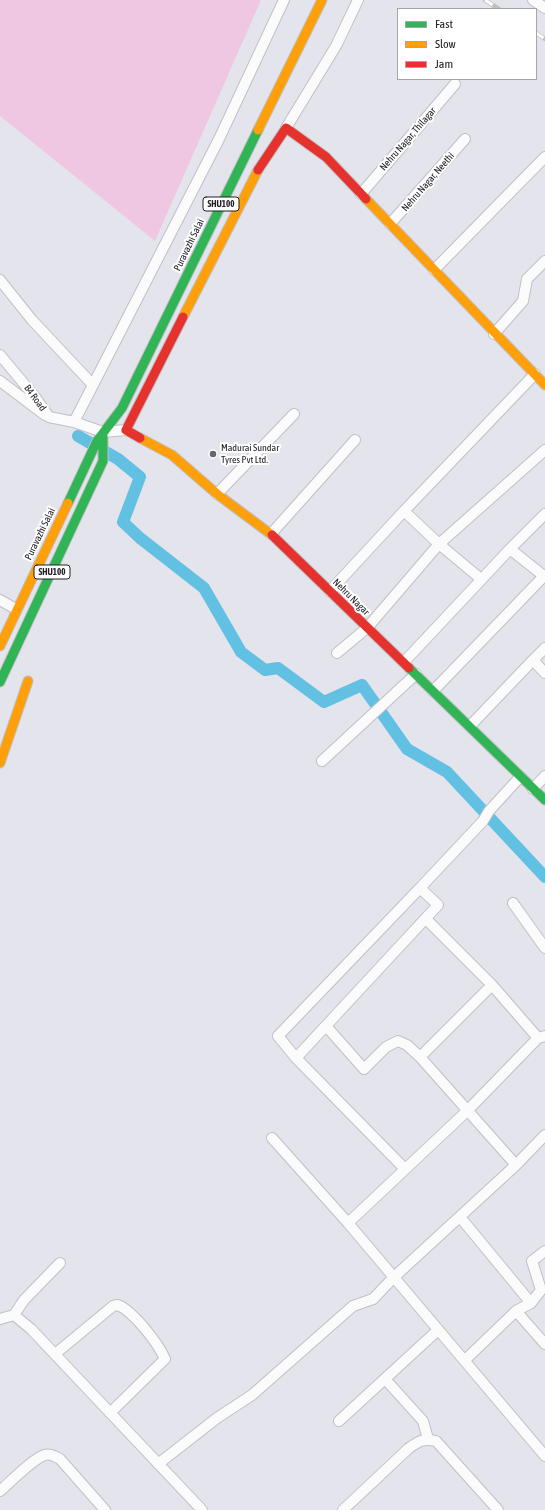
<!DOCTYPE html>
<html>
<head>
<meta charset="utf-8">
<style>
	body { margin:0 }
	#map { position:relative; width:545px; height:1510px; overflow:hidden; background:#e4e4ec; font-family:"Asap Condensed",sans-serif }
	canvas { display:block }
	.legend { position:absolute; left:397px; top:8px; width:140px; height:72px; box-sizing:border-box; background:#fff; border:1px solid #a6a6a8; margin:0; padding:5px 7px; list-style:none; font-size:12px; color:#202026 }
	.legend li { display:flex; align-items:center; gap:8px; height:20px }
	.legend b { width:20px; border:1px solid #a6a6a8 }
</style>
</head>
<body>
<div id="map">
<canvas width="545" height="1510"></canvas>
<ul class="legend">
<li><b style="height:5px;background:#30b455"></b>Fast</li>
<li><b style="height:5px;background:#ff9f0a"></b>Slow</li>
<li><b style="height:5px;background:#e5322d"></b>Jam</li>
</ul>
</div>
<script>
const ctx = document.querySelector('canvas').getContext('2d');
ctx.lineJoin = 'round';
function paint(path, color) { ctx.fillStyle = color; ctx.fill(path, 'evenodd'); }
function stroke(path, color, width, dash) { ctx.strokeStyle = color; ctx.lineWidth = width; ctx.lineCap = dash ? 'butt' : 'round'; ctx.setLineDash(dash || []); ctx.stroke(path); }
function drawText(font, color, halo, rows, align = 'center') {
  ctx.font = font + ' "Asap Condensed",sans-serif'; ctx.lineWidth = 4; ctx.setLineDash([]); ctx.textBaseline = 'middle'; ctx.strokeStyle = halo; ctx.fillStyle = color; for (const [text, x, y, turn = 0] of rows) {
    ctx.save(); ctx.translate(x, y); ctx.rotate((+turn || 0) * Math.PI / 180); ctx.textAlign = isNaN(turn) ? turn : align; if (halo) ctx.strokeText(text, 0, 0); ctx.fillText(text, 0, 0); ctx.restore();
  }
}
const green = new Path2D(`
	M0,0H261L155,241L0,116Z`);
const canal = new Path2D(`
	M78,436L118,459L140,477L123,522L140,538L204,588L241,652L265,670L278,668L324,702L362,685L407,749L447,772L545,877`);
const street = new Path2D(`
	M533,0L545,8
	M286,128L336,46L358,0
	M361,194L455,84
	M390,224L465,139
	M434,270L545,157
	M0,280L32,320L93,385L74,422
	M494,334L523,301L527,279L545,261
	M0,355L35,397L49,417L74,422L103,432L126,430
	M0,381L45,415
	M93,385L219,139L284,0
	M217,494L294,414
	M271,534L355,440
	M510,549L545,514
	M481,579L439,544L404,511L535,374
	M330,591L404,511
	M0,600L16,609
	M337,653L367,628L439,544L545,450
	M533,660L545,648
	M404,662L510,549L544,576
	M433,691L545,575
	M470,726L533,660L545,673
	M322,761L416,674
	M533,789L545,776
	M513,903L545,948
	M426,919L492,985
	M326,1026L364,1069L386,1047L398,1041L407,1045L420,1057
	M296,1058L278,1036L420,888
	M272,1138L348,1223L545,1456
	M516,1165L420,1057L492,985L538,1038L545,1036
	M405,1169L296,1058L438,905L420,888L483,821L489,811L520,777
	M460,1217L531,1303
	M348,1223L467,1111L538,1038
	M516,1311L531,1303L541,1290L532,1261L545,1251
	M14,1315L24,1300L60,1263
	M0,1319L14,1315L31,1329L202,1510
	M55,1354L113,1306L118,1305C134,1312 158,1343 165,1359L110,1413
	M465,1360L516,1311L545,1344
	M385,1379L423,1421L428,1439
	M339,1421L438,1330
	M158,1464L217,1418L252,1395L353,1306L373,1299L393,1278L516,1165L545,1135
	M0,1491C9,1483 35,1457 45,1455C50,1453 56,1457 60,1459L105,1510
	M343,1510L409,1448C419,1441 424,1438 436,1441L498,1510`);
const fast = new Path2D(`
	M68,503L97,441L122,408L258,130
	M409,668L545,800
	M0,682L103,461V433`);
const slow = new Path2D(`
	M258,130L322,0
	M366,199L545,385
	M183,317L258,170
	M140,438L172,455L217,494L272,535
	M0,646L68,503
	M0,763L28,681`);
const jam = new Path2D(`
	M258,170L286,128L326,157L366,199
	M140,438L126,430L183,317
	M272,535L409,668`);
const rail = new Path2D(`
	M485,0L499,9
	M536,33L545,39`);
const markers = [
	[213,454,4,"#65656b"]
];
const shields = [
	[221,204,36],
	[52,572,36]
];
const shieldNames = [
	["SHU100",221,204],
	["SHU100",52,572]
];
const streetNames = [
	["Nehru Nagar, Thilagar",408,139,-49],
	["Nehru Nagar, Neethi",428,182,-49],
	["Puravazhi Salai",189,245,-64],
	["B4 Road",35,398,54],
	["Puravazhi Salai",40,534,-64],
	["Nehru Nagar",351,597,45]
];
const poiNames = [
	["Madurai Sundar",221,448],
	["Tyres Pvt Ltd.",221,460]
];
paint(green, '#efc7e3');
stroke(canal, '#62c0e2', 12);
stroke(street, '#bfbfc6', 12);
stroke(fast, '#bfbfc6', 11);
stroke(slow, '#bfbfc6', 11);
stroke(jam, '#bfbfc6', 11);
stroke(street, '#fbfbfc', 10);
stroke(fast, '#30b455', 9);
stroke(slow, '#ff9f0a', 9);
stroke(jam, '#e5322d', 9);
stroke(rail, '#c0c0c2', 4.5);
stroke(rail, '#fff', 3, [9]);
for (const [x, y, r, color] of markers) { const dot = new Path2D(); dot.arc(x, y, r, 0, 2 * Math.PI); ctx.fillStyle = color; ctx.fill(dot); stroke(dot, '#fff', 1.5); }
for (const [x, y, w] of shields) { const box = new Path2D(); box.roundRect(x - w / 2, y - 7, w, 14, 3); ctx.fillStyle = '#fff'; ctx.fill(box); stroke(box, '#202026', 1); }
drawText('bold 9px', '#202026', null, shieldNames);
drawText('10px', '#202026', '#fff', streetNames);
drawText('10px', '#202026', '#fff', poiNames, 'left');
</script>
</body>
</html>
